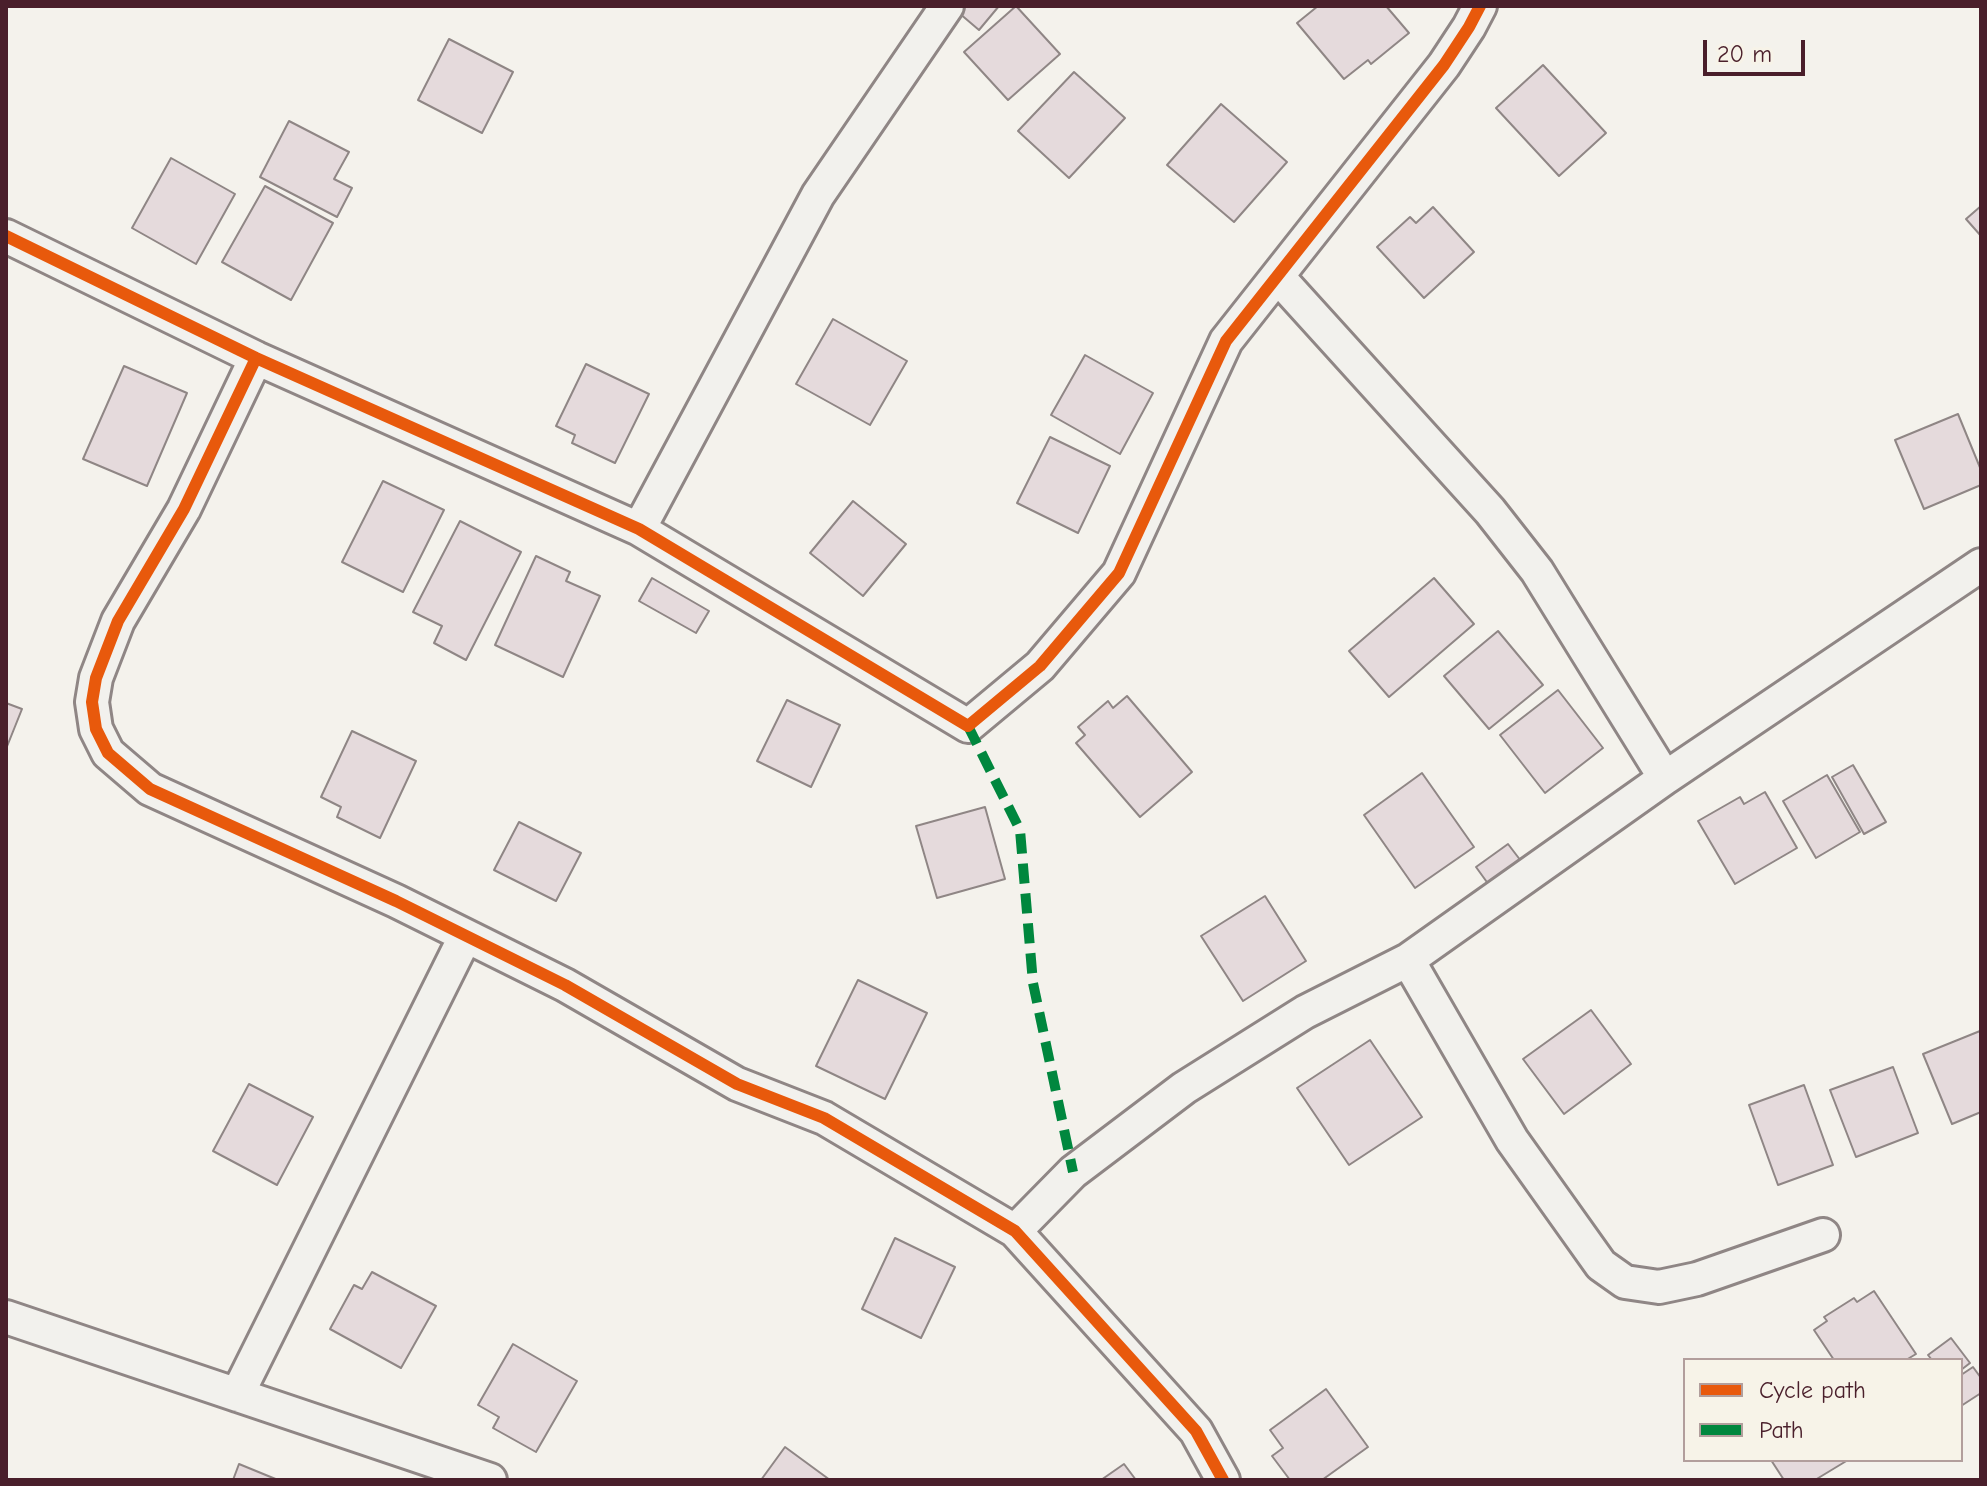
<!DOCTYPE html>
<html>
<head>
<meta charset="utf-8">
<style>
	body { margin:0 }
	#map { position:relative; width:1987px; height:1486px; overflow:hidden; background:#f4f2ec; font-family:"Comic Neue",sans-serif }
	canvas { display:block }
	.frame { position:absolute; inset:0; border:8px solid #4a1f2b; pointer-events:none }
	.legend { position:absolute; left:1683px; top:1358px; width:280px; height:104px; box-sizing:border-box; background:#f7f3e8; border:2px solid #b29e9c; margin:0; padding:10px 14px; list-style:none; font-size:24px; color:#4a1f2b }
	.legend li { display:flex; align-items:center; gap:16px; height:40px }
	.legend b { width:40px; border:2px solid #b29e9c }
	.scale { position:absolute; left:1703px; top:40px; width:102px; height:36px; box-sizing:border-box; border:4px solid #4a1f2b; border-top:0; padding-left:10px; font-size:24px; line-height:28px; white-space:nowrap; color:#4a1f2b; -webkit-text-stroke:6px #f7f3e8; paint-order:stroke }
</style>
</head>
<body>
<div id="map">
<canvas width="1987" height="1486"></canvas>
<div class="frame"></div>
<ul class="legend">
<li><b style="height:10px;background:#e8590c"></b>Cycle path</li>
<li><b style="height:10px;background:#00873e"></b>Path</li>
</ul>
<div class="scale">20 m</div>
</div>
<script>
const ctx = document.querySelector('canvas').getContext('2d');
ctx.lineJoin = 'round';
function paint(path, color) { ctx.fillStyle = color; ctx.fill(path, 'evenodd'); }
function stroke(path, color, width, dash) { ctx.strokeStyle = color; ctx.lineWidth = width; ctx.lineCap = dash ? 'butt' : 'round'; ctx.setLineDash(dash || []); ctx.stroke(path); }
const building = new Path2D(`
	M965,6H999L979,30L959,13Z
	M1016,6L1060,54L1008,100L964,52Z
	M1318,6H1386L1409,33L1371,64L1368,60L1344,79L1297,23Z
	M449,39L513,72L482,133L418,100Z
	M1543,65L1606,133L1559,176L1496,108Z
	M1074,72L1125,118L1069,178L1018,131Z
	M1221,104L1287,162L1234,222L1167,165Z
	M289,121L349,152L334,179L352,188L337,217L260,177Z
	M171,158L235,194L196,264L132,228Z
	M265,186L333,223L291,300L222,262Z
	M1981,206V236L1966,219Z
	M1433,207L1474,252L1424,298L1377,247L1410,217L1416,223Z
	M833,319L907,361L870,425L796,384Z
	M1085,355L1153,393L1120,454L1051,415Z
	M586,364L649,394L615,463L572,443L575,435L556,426Z
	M124,366L187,393L147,486L83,459Z
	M1958,414L1981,470V485L1924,509L1895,440Z
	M1050,437L1110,466L1078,533L1017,503Z
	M383,481L444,510L403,592L342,562Z
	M853,501L906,544L863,596L810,553Z
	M460,521L521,552L466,660L434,643L442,626L413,612Z
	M536,556L570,572L566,581L600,596L563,677L495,645Z
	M652,578L709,611L696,633L639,601Z
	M1434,578L1474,624L1389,697L1349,651Z
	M1498,631L1543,685L1489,729L1444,676Z
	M1558,690L1603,748L1545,793L1500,735Z
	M1127,696L1192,772L1140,817L1076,743L1085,735L1078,727L1108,701L1113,708Z
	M787,700L840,725L811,787L757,761Z
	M6,703L22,709L6,749Z
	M352,731L416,761L380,838L337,817L341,807L321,797Z
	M1853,765L1886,822L1864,834L1832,777Z
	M1422,773L1474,847L1415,888L1364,815Z
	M1827,775L1860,832L1816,858L1783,801Z
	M1765,792L1797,848L1735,884L1698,821L1740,797L1744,804Z
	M985,807L1005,879L937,898L916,826Z
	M519,822L581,853L556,901L494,870Z
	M1508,844L1521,861L1489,885L1476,867Z
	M1265,896L1306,961L1243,1001L1201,936Z
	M858,980L927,1013L885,1099L816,1066Z
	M1591,1010L1631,1064L1564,1114L1523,1059Z
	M1980,1031L1981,1112L1952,1124L1923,1054Z
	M1370,1040L1422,1117L1349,1165L1297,1088Z
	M1893,1067L1918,1133L1856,1157L1830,1090Z
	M249,1084L313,1117L277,1185L213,1151Z
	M1804,1085L1833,1165L1778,1185L1749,1105Z
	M895,1238L955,1267L921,1338L862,1309Z
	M372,1272L436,1306L401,1368L330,1329L354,1285L362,1289Z
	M1874,1291L1916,1354L1906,1360H1834L1814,1330L1827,1321L1824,1317L1854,1298L1857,1302Z
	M1951,1338L1970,1363L1961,1370V1360H1932L1928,1355Z
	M513,1344L577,1381L536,1452L493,1428L499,1417L478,1405Z
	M1973,1367L1981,1378V1393L1961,1406V1375Z
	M1326,1389L1368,1447L1322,1480H1290L1272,1456L1283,1448L1270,1430Z
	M785,1447L830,1480H761Z
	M1771,1460H1848L1815,1480H1784Z
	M239,1464L278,1480H233Z
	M1124,1464L1136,1480H1101Z`);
const street = new Path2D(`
	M6,236L256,358L639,529L968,726L1040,666L1119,573L1226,341L1444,65L1469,27L1480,6
	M1278,277L1490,511L1537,571L1665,778
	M256,358L184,509L118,621L96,678L92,702L96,729L108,753L150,789L396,901L565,985L737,1084L824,1118L1015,1231L1196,1431L1223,1480
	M639,529L818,195L947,6
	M1408,960L1512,1140L1601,1265L1625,1282L1659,1287L1697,1279L1823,1235
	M1015,1231L1073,1172L1184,1088L1305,1012L1408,960L1665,778L1981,565
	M6,1317L490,1480
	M237,1395L465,937`);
const quiet = new Path2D(`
	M968,726L1020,830L1033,983L1073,1172`);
const cycleway = new Path2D(`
	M6,236L256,358L639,529L968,726L1040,666L1119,573L1226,341L1444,65L1469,27L1480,6
	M256,358L184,509L118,621L96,678L92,702L96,729L108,753L150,789L396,901L565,985L737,1084L824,1118L1015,1231L1196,1431L1223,1480`);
paint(building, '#e5dadc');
stroke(building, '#8f8685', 2);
stroke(street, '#8f8685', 38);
stroke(street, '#f2f1ed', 32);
stroke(quiet, '#00873e', 10, [20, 10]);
stroke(cycleway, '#e8590c', 12);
</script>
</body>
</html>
